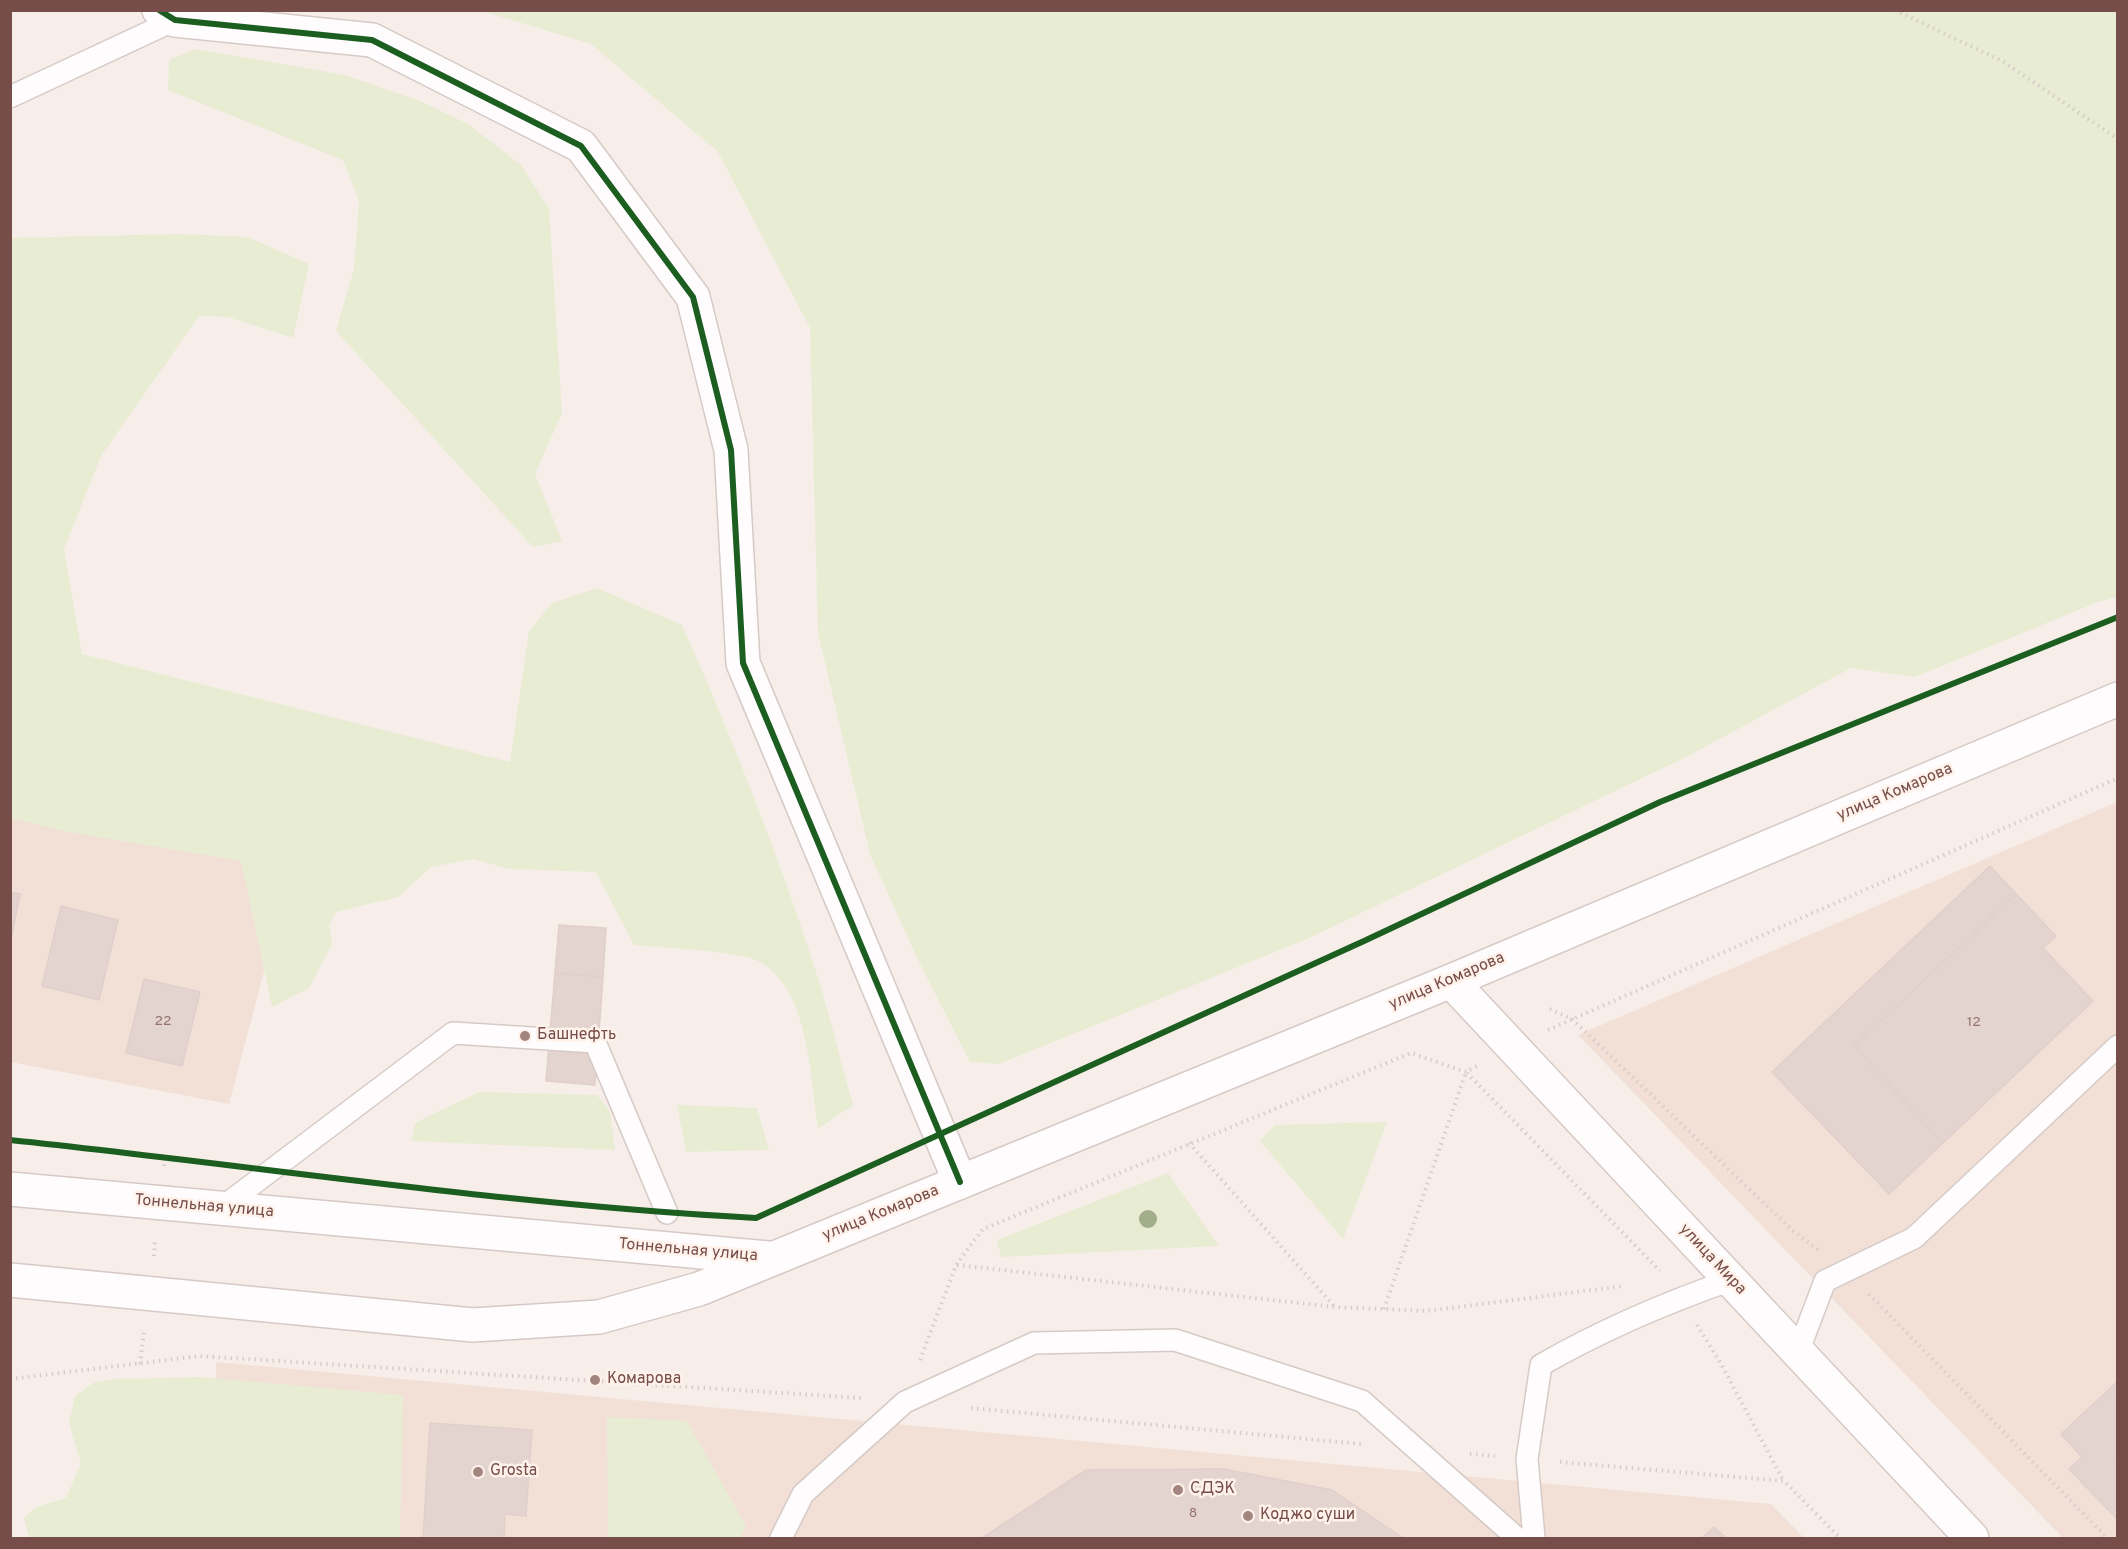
<!DOCTYPE html>
<html>
<head>
<meta charset="utf-8">
<style>
	body { margin:0 }
	#map { position:relative; width:2128px; height:1549px; overflow:hidden; background:#f7eee9; font-family:Overpass,sans-serif }
	canvas { display:block }
	.frame { position:absolute; inset:0; border:12px solid #764d48; pointer-events:none }
</style>
</head>
<body>
<div id="map">
<canvas width="2128" height="1549"></canvas>
<div class="frame"></div>
</div>
<script>
const ctx = document.querySelector('canvas').getContext('2d');
ctx.lineJoin = 'round';
function paint(path, color) { ctx.fillStyle = color; ctx.fill(path, 'evenodd'); }
function stroke(path, color, width, dash) { ctx.strokeStyle = color; ctx.lineWidth = width; ctx.lineCap = dash ? 'butt' : 'round'; ctx.setLineDash(dash || []); ctx.stroke(path); }
function drawText(font, color, halo, rows, align = 'center') {
  ctx.font = font + ' Overpass,sans-serif'; ctx.lineWidth = 5; ctx.setLineDash([]); ctx.textBaseline = 'middle'; ctx.strokeStyle = halo; ctx.fillStyle = color; for (const [text, x, y, turn = 0] of rows) {
    ctx.save(); ctx.translate(x, y); ctx.rotate((+turn || 0) * Math.PI / 180); ctx.textAlign = isNaN(turn) ? turn : align; if (halo) ctx.strokeText(text, 0, 0); ctx.fillText(text, 0, 0); ctx.restore();
  }
}
const residential = new Path2D(`
	M11,743L306,813L229,1104L11,1062Z
	M2117,802V1538H2063L1578,1035Z
	M216,1362L1771,1504L1804,1538H219Z`);
const green = new Path2D(`
	M482,11H2117V597L2098,602L1915,677L1851,668L1686,757L1307,939L999,1064L970,1062L919,962L870,854L818,633L810,328L718,152L591,44Z
	M196,49L345,75L420,101L468,124L521,165L549,209L562,413L535,474L562,541L533,547L336,331L354,269L359,201L343,160L168,90L169,60Z
	M179,234L248,237L309,264L293,338L228,317L199,316L101,456L64,549L82,654L510,762L529,631L552,603L597,588L682,625C733,740 780,858 818,978C831,1020 841,1063 853,1105L818,1129C810,1079 810,988 758,961C739,951 660,948 634,945L596,872L509,869L474,859L431,867L398,897L336,912L329,925L332,944L309,988L272,1007L241,861L63,831L11,818V238Z
	M479,1092L597,1095L610,1111L615,1150L411,1141L415,1123Z
	M677,1105L757,1108L769,1150L686,1152Z
	M1387,1122L1343,1239L1260,1141L1275,1125Z
	M1168,1173L1219,1246L1001,1257L997,1240Z
	M200,1377L403,1395L400,1538H29L24,1518L36,1507L66,1498L81,1463L69,1423L75,1396L93,1383L116,1379Z
	M607,1417L687,1421L746,1526L740,1538H608Z`);
const building = new Path2D(`
	M1990,866L2016,894L1854,1046L1943,1143L1889,1194L1772,1072Z
	M10,892L20,894L10,945Z
	M2016,894L2056,936L2043,948L2093,1001L1943,1143L1854,1046Z
	M61,906L118,920L99,1000L42,986Z
	M559,925L606,928L603,977L555,973Z
	M555,973L603,977L595,1085L546,1081Z
	M144,979L200,992L182,1066L126,1053Z
	M2118,1381V1457L2115,1460L2118,1463V1520L2069,1469L2082,1457L2061,1434Z
	M430,1423L532,1430L526,1516L505,1514L504,1538H423Z
	M1224,1469L1332,1490L1403,1538H982L1086,1470Z
	M1714,1527L1726,1538H1702Z`);
const path = new Path2D(`
	M1895,10L2002,61L2118,139
	M1550,1009L1572,1019L1792,1230L1818,1250
	M1548,1030L2118,778
	M1189,1143L1334,1306
	M164,1166L165,1156
	M154,1256L155,1239
	M957,1265L1335,1307L1426,1311L1624,1286
	M1869,1294L2107,1538
	M1384,1309L1466,1072L1660,1271
	M1697,1325L1720,1362L1783,1480
	M920,1360L956,1265L983,1229L1411,1053L1466,1072L1479,1065
	M140,1364L144,1332
	M10,1379L200,1356L862,1398
	M971,1408L1361,1444
	M1470,1454L1495,1456
	M1560,1462L1784,1481L1840,1538`);
const lane = new Path2D(`
	M10,97L175,20
	M220,1209L453,1033L595,1042L667,1213
	M1798,1352L1825,1281L1914,1238L2118,1046
	M781,1538L803,1494L905,1402L1034,1343L1175,1340L1362,1401L1517,1538
	M1534,1538L1527,1459L1541,1365C1602,1330 1665,1303 1731,1280`);
const street = new Path2D(`
	M159,10L175,20L372,40L581,146L693,297L731,450L743,663L960,1182`);
const secondary = new Path2D(`
	M1451,981L1972,1538
	M10,1189L768,1258
	M10,1280L473,1325L599,1317L699,1289L1451,981L2118,699`);
const cycleway = new Path2D(`
	M159,10L175,20L372,40L581,146L693,297L731,450L743,663L960,1182
	M10,1140C259,1166 506,1205 756,1218L1364,941L1660,802L2118,617`);
const trees = [
	[1148,1219]
];
const markers = [
	[525,1036,6,"#a38580"],
	[595,1380,6,"#a38580"],
	[478,1472,6,"#a38580"],
	[1178,1490,6,"#a38580"],
	[1248,1516,6,"#a38580"]
];
const numberNames = [
	["22",163,1022],
	["12",1974,1023],
	["8",1193,1514]
];
const streetNames = [
	["улица Комарова",1895,793,-23],
	["улица Комарова",1447,982,-23],
	["Тоннельная улица",204,1207,5],
	["улица Комарова",881,1214,-22],
	["Тоннельная улица",688,1251,5],
	["улица Мира",1712,1260,47]
];
const poiNames = [
	["Башнефть",537,1036],
	["Комарова",607,1380],
	["Grosta",490,1472],
	["СДЭК",1190,1490],
	["Коджо суши",1260,1516]
];
paint(residential, '#f2e0d7');
paint(green, '#e8ecd3');
paint(building, '#e4d4d0');
stroke(building, '#e0cfcb', 1.5);
stroke(lane, '#d6cac6', 24);
stroke(street, '#d6cac6', 36);
stroke(secondary, '#d6c9c6', 36);
stroke(path, '#d8ccc9', 4, [1.5, 4.5]);
stroke(lane, '#fefcfc', 21);
stroke(street, '#fefcfc', 33);
stroke(secondary, '#fefcfc', 33);
stroke(cycleway, '#1b5e20', 6);
ctx.fillStyle = '#a2ad8a';
for (const [x, y] of trees) { ctx.beginPath(); ctx.arc(x, y, 9, 0, 2 * Math.PI); ctx.fill(); }
for (const [x, y, r, color] of markers) { const dot = new Path2D(); dot.arc(x, y, r, 0, 2 * Math.PI); ctx.fillStyle = color; ctx.fill(dot); stroke(dot, '#fff2ea', 2); }
drawText('14px', '#93716c', null, numberNames);
drawText('16px', '#764d48', '#fff2ea', streetNames);
drawText('16px', '#764d48', '#fff2ea', poiNames, 'left');
</script>
</body>
</html>
